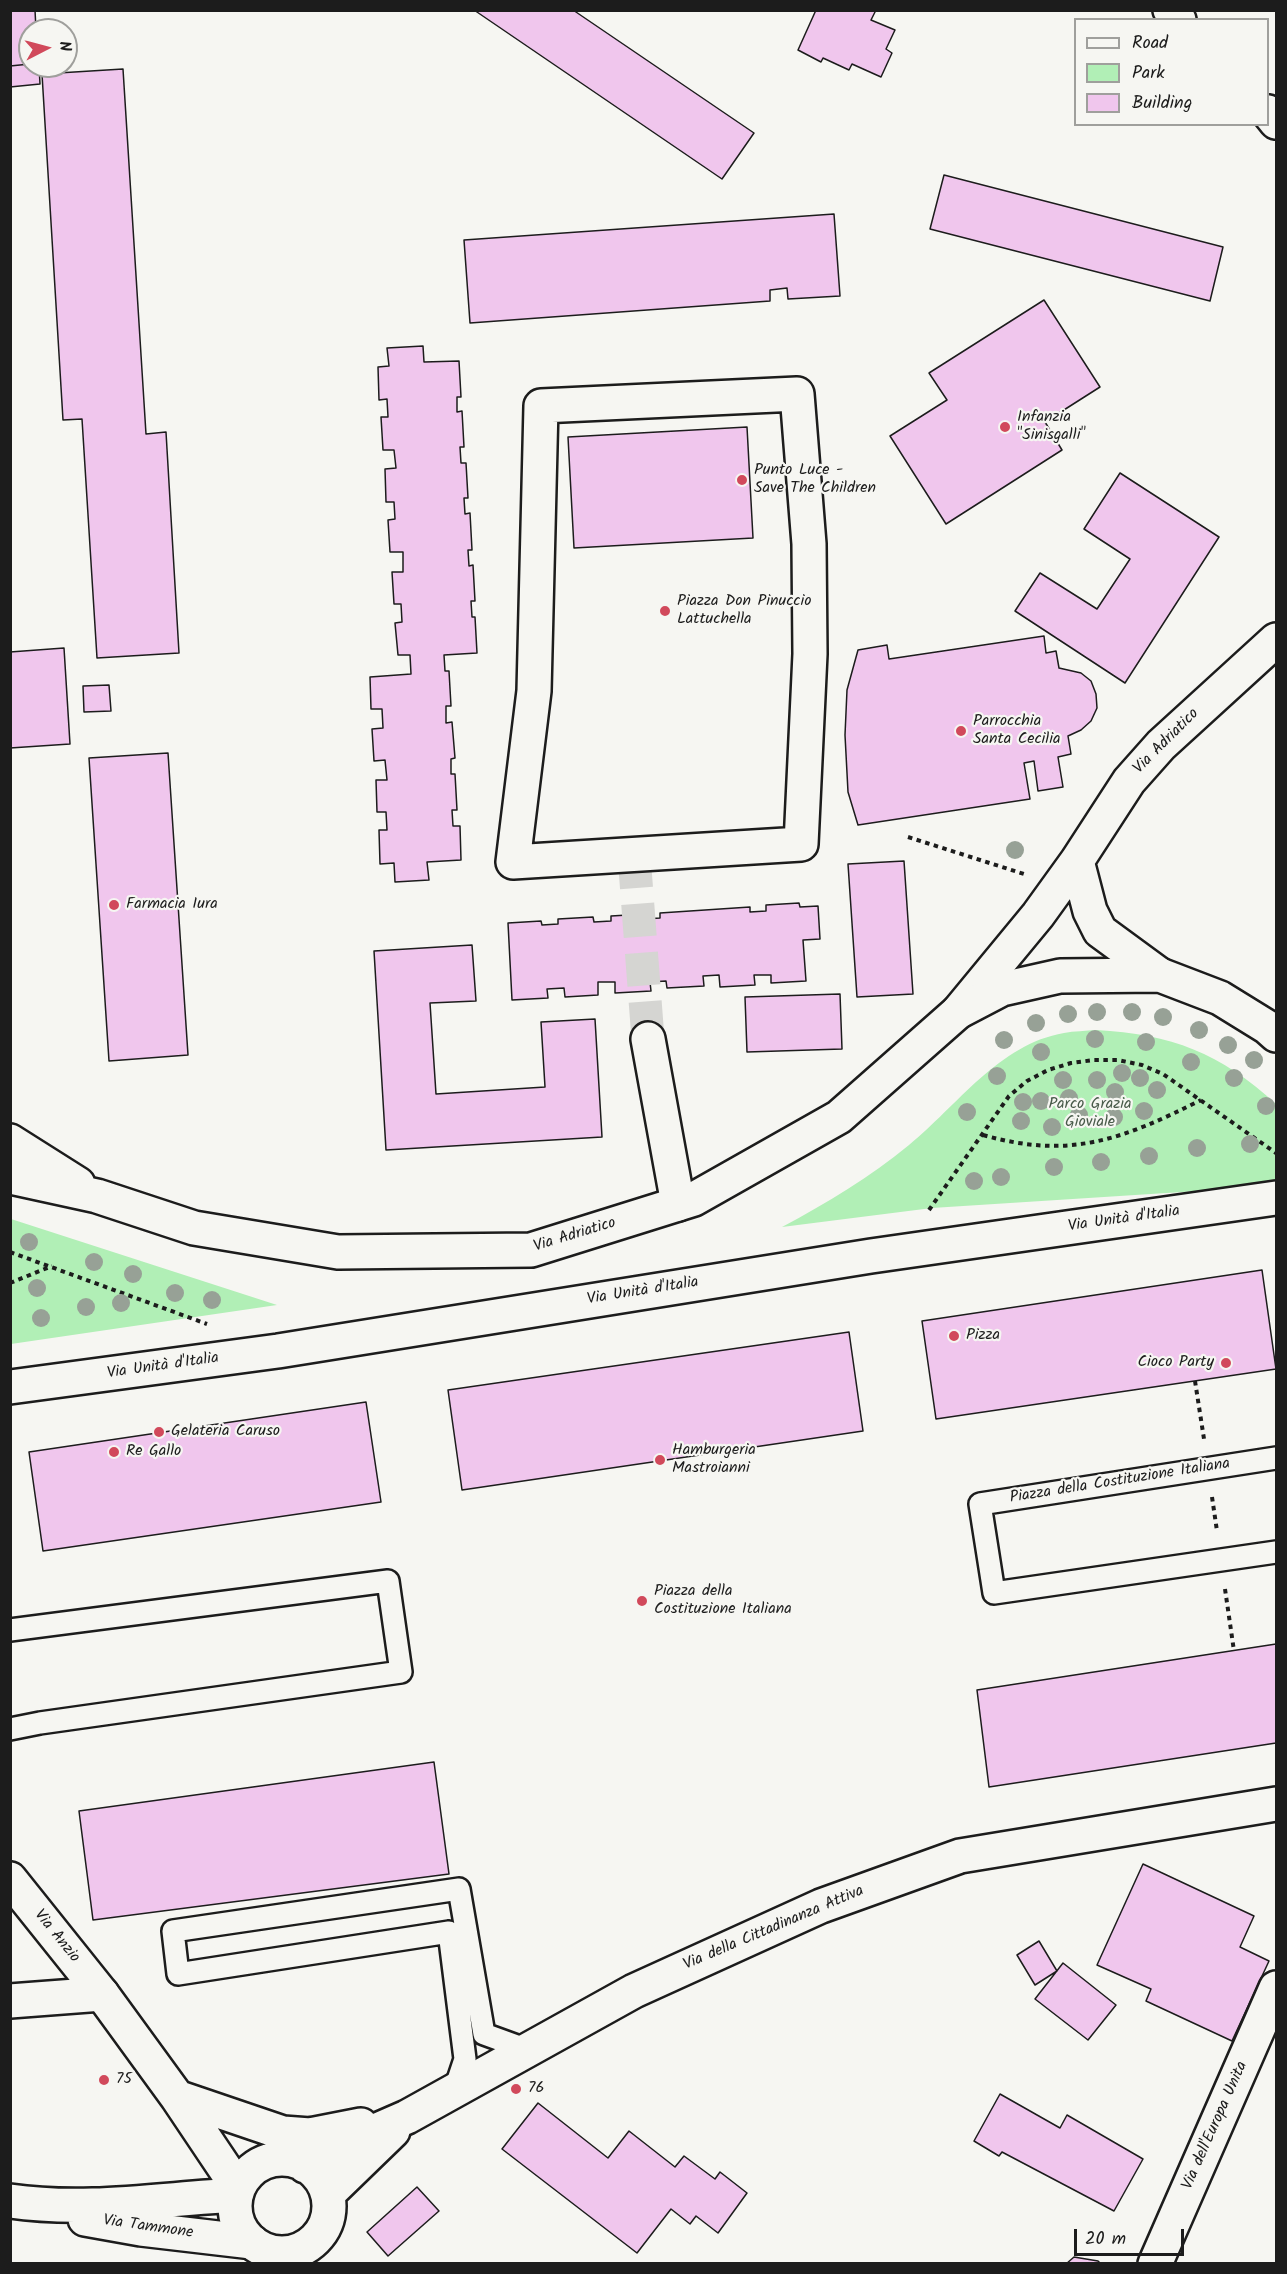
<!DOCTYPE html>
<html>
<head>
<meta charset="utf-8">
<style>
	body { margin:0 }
	#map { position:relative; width:1287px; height:2274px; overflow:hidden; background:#f6f6f2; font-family:Kalam,sans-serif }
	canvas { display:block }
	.frame { position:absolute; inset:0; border:12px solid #1c1c1c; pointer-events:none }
	.legend { position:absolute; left:1074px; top:18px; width:195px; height:108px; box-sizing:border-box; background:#f6f6f2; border:2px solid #9f9f9c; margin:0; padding:8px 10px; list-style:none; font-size:18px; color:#1c1c1c }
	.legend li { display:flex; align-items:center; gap:12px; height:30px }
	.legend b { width:30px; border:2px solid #9f9f9c }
	.north { position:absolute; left:18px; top:18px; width:60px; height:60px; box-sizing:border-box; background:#f6f6f2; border:2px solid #9f9f9c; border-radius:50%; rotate:84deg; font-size:16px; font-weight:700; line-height:24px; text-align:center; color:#1c1c1c }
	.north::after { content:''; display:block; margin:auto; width:21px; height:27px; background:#d1495b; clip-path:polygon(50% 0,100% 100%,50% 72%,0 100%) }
	.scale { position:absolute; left:1074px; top:2229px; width:110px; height:27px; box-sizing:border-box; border:3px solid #1c1c1c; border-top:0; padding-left:8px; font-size:18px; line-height:21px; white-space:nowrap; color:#1c1c1c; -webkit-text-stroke:4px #f6f6f2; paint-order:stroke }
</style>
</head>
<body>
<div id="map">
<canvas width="1287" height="2274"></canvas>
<div class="frame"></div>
<ul class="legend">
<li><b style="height:8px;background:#f6f6f2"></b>Road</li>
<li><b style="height:16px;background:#b1efb6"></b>Park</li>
<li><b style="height:16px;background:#f0c6ed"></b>Building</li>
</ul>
<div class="north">N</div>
<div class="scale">20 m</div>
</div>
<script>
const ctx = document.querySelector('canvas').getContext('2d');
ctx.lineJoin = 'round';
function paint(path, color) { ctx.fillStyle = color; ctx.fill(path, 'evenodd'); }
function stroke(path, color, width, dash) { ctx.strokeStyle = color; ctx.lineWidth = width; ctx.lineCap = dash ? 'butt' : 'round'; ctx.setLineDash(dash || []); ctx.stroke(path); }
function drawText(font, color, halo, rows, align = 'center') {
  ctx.font = font + ' Kalam,sans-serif'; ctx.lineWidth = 4.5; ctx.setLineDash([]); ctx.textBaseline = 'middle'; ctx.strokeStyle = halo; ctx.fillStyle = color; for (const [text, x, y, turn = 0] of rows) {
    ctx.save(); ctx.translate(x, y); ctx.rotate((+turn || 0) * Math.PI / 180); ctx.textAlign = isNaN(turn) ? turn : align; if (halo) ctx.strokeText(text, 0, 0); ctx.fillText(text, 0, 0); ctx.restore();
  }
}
const green = new Path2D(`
	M1096,1030C1172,1034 1220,1053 1276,1104V1186L932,1208L782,1227C827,1203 870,1177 909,1145C957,1106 999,1044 1064,1033C1074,1031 1086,1031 1096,1030Z
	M11,1219L277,1305L11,1344Z`);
const building = new Path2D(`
	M10,10H35L36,30H30V64L10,66Z
	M474,10H573L754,133L722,179Z
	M816,10H876L871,20L895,30L886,49L892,53L881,77L852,64L849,70L823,58L821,62L798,50Z
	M30,64V66H39L40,84L10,87V66Z
	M123,69L146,434L166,432L179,653L97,658L82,419L63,420L42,74Z
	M944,175L1223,247L1210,301L930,229Z
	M834,214L840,296L788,299L787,288L770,290V301L470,323L464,240Z
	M1044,300L1100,387L1045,422L1062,450L946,524L890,436L947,400L929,373Z
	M423,346L424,362L459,361L461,397H457V412L462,411L464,447H460L461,463H466L468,498H464L465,514L470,513L472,550H468L469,566L473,565L475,601H471L472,617H475L477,653L444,655L445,671H449L451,706H446V723L452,722L455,758L451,759V774H455L457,810H452L453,826H460L461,860L427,862L429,880L395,882L394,863L380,864L379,830H387L386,812H377L376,780H387L385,760L374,761L372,729L383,728L382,709H371L370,677L411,674L410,655H398L395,623L402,622L401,604H394L392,572H403V552H390L388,520L395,519L394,502H386L385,469L396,468L394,450H383L381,417H388L387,399L379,400L378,367L389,366L387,348Z
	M747,427L753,538L574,548L568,437Z
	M1120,473L1219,537L1125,683L1015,611L1040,573L1097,609L1130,559L1084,529Z
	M1044,636L1046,653L1056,651L1059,668L1081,673L1091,681L1096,694L1097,708L1091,721L1081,730L1068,736L1071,754L1058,757L1063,787L1038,791L1034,761L1024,763L1030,799L858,825L848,792L845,735L847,690L858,650L887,645L889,659Z
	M64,648L70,744L10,748V652Z
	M109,685L111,711L84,712L83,686Z
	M168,753L188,1055L109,1061L89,758Z
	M904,861L913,994L857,997L848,864Z
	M799,903L800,907L818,906L820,939L803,940L806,981L771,983V975H754L755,985L720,987L719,975L703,976L704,986L667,988L666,981L650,982L651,991L615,993V982H598V995L565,997L564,988L547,989L548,998L512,1000L508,923L541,921L542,925L558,924V919L593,917L594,922L611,921V916L645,914V919L660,918V913L750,907V912L766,911V905Z
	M472,945L476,1001L430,1003L436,1094L545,1087L541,1022L595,1019L602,1137L386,1150L374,951Z
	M840,994L842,1049L747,1052L745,997Z
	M1262,1270L1276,1369L936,1419L922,1321Z
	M849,1332L863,1431L462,1490L448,1390Z
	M366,1402L381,1502L43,1551L29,1452Z
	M1276,1644V1743L989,1787L977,1690Z
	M434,1762L449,1874L93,1920L79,1811Z
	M1143,1864L1254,1916L1240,1947L1269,1961L1232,2041L1146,2001L1151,1989L1097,1965Z
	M1039,1941L1057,1971L1035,1985L1017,1955Z
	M1063,1963L1116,2005L1088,2040L1035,1999Z
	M1000,2094L1060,2128L1067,2115L1143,2159L1114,2211L1002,2152L999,2156L974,2141Z
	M538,2103L608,2158L629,2131L675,2167L684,2156L715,2179L720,2172L747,2193L718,2233L696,2216L690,2224L671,2209L637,2253L502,2149Z
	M417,2187L439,2211L388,2256L367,2232Z
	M1074,2257L1098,2261L1101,2264H1066Z`);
const minorTunnel = new Path2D(`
	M634,855L648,1039`);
const path = new Path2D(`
	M908,837L1024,874
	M983,1135C1071,1160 1123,1139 1201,1100
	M929,1210L1009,1096L1027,1081L1048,1070L1071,1063L1094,1060H1118L1142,1065L1163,1074L1276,1153
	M10,1252L207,1324
	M10,1283L52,1266
	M1195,1381L1204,1439
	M1212,1497L1217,1531
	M1225,1589L1234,1651`);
const service = new Path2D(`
	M1276,1458L980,1504L994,1593L1276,1552
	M10,1630L388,1581L401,1672L40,1723L10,1729
	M454,2092L465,2059L449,1932L178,1974L173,1931L459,1889L484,2034L528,2050`);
const minor = new Path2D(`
	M1170,10L1179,20
	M1268,112L1276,122
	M797,394L809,544L810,654L801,844L513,862L534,691L541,406Z
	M1077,861L1090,911L1100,931L1160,975
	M958,1012L1038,915L1077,861L1129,781L1161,745L1276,640
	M648,1039L678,1204
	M10,1387L278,1351L871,1256L1276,1198
	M10,2001L102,1994
	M10,2201C86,2212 161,2199 236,2195
	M85,2219L141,2229L252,2242
	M1155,2264L1276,1988`);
const tertiary = new Path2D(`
	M10,1141L78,1184
	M10,1177L97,1196L194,1228L338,1252L531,1250L694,1199L839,1117L958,1012L1002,989L1060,976L1160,975L1220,998L1267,1027L1276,1035
	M10,1879L102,1994L177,2097L238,2188
	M177,2097L283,2133L310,2135L361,2125
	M235 2206a47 47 0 1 1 94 0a47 47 0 1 1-94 0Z
	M305,2166L352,2141L407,2117L634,1991L821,1906L960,1856L1276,1804
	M328,2194L393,2131`);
const trees = [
	[1015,850],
	[1097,1012],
	[1132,1012],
	[1068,1014],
	[1163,1017],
	[1036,1023],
	[1199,1030],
	[1095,1039],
	[1004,1040],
	[1146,1042],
	[1228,1045],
	[1041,1052],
	[1254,1060],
	[1191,1062],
	[1122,1073],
	[997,1076],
	[1140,1078],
	[1234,1078],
	[1063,1080],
	[1097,1080],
	[1157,1090],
	[1115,1092],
	[1069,1098],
	[1041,1101],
	[1023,1102],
	[1266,1106],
	[1144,1111],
	[967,1112],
	[1079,1115],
	[1114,1117],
	[1021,1121],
	[1052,1127],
	[1250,1144],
	[1197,1148],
	[1149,1156],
	[1101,1162],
	[1054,1167],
	[1001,1177],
	[974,1181],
	[29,1242],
	[94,1262],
	[133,1274],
	[37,1288],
	[175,1293],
	[212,1300],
	[121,1303],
	[86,1307],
	[41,1318]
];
const markers = [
	[1005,427,6,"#d1495b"],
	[742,480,6,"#d1495b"],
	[665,611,6,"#d1495b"],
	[961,731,6,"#d1495b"],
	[114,905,6,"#d1495b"],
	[954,1336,6,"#d1495b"],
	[1226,1363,6,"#d1495b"],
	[159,1432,6,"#d1495b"],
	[114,1452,6,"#d1495b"],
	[660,1460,6,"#d1495b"],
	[642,1601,6,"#d1495b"],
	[104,2080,6,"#d1495b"],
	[516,2089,6,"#d1495b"]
];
const poiNames = [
	["Infanzia",1017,418],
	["\"Sinisgalli\"",1017,436],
	["Punto Luce -",754,471],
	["Save The Children",754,489],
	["Piazza Don Pinuccio",677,602],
	["Lattuchella",677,620],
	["Parrocchia",973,722],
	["Santa Cecilia",973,740],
	["Farmacia Iura",126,905],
	["Pizza",966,1336],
	["Cioco Party",1214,1363,"right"],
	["Gelateria Caruso",171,1432],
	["Hamburgeria",672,1451],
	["Mastroianni",672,1469],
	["Re Gallo",126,1452],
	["Piazza della",654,1592],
	["Costituzione Italiana",654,1610],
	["75",116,2080],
	["76",528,2089]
];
const streetNames = [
	["Via Adriatico",1167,742,-45],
	["Via Unità d'Italia",1124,1220,-8],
	["Via Adriatico",575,1236,-17],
	["Via Unità d'Italia",643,1292,-9],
	["Via Unità d'Italia",163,1367,-8],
	["Piazza della Costituzione Italiana",1120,1482,-9],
	["Via della Cittadinanza Attiva",774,1929,-23],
	["Via Anzio",56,1937,51],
	["Via dell'Europa Unita",1216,2126,-66],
	["Via Tammone",148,2228,8]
];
const parkNames = [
	["Parco Grazia",1090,1105],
	["Gioviale",1090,1123]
];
paint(green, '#b1efb6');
paint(building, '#f0c6ed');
stroke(building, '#1c1c1c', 1.5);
stroke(minorTunnel, '#d5d5d2', 33, [33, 16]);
stroke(service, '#1c1c1c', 26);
stroke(minor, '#1c1c1c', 38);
stroke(tertiary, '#1c1c1c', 38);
stroke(path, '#1c1c1c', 4, [4.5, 4.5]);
stroke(service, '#f6f6f2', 21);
stroke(minor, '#f6f6f2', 33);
stroke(tertiary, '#f6f6f2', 33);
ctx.fillStyle = '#97a196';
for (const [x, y] of trees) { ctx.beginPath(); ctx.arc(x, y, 9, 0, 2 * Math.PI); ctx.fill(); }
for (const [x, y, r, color] of markers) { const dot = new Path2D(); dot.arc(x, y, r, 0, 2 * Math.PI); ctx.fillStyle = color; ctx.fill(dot); stroke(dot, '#f6f6f2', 2); }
drawText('16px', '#1c1c1c', '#f6f6f2', poiNames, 'left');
drawText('16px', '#1c1c1c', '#f6f6f2', streetNames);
drawText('16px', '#495b4a', '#f6f6f2', parkNames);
</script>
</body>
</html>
